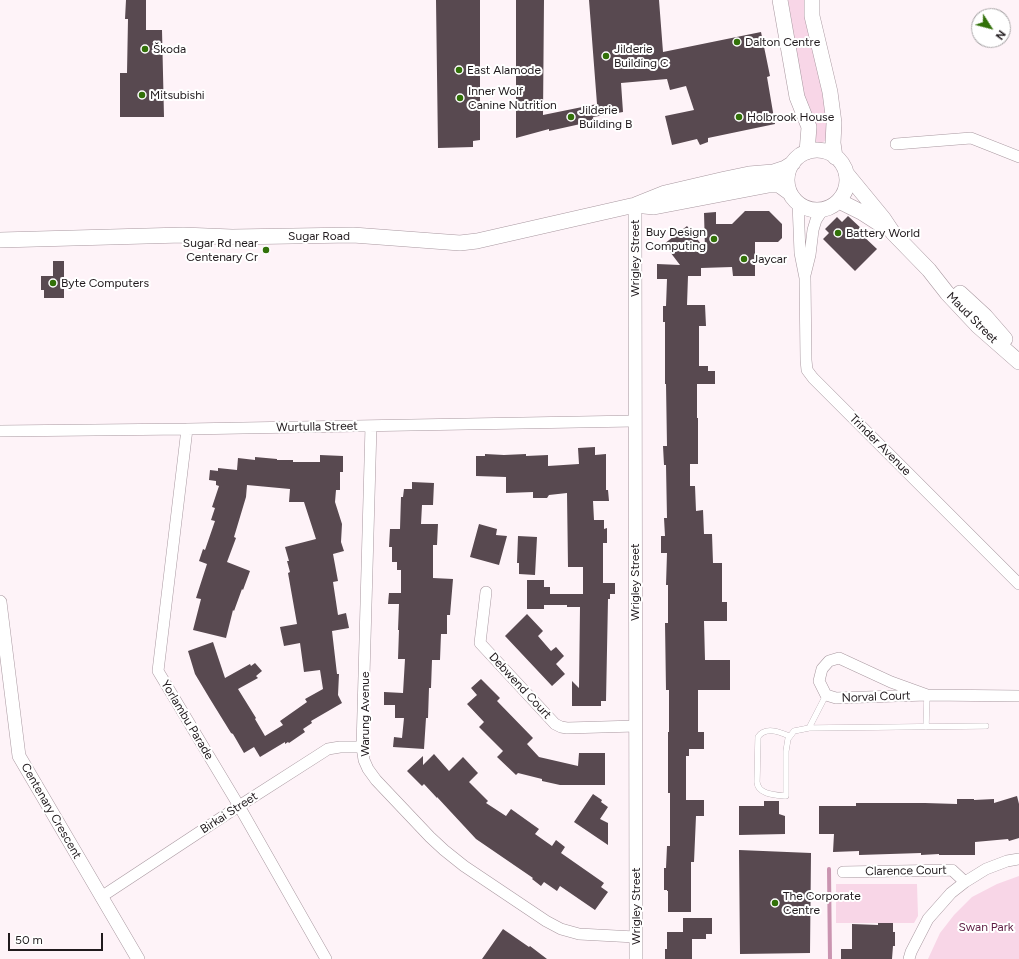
<!DOCTYPE html>
<html>
<head>
<meta charset="utf-8">
<style>
	body { margin:0 }
	#map { position:relative; width:1019px; height:959px; overflow:hidden; background:#fef3f8; font-family:Figtree,sans-serif }
	canvas { display:block }
	.north { position:absolute; left:971px; top:8px; width:40px; height:40px; box-sizing:border-box; background:#fff; border:1px solid #a6a3a5; border-radius:50%; rotate:126deg; font-size:11px; font-weight:700; line-height:16px; text-align:center; color:#201a1d }
	.north::after { content:''; display:block; margin:auto; width:14px; height:18px; background:#327109; clip-path:polygon(50% 0,100% 100%,50% 72%,0 100%) }
	.scale { position:absolute; left:8px; top:933px; width:95px; height:18px; box-sizing:border-box; border:2px solid #201a1d; border-top:0; padding-left:5px; font-size:12px; line-height:14px; white-space:nowrap; color:#201a1d; -webkit-text-stroke:3px #fff; paint-order:stroke }
</style>
</head>
<body>
<div id="map">
<canvas width="1019" height="959"></canvas>
<div class="north">N</div>
<div class="scale">50 m</div>
</div>
<script>
const ctx = document.querySelector('canvas').getContext('2d');
ctx.lineJoin = 'round';
function paint(path, color) { ctx.fillStyle = color; ctx.fill(path, 'evenodd'); }
function stroke(path, color, width, dash) { ctx.strokeStyle = color; ctx.lineWidth = width; ctx.lineCap = dash ? 'butt' : 'round'; ctx.setLineDash(dash || []); ctx.stroke(path); }
function drawText(font, color, halo, rows, align = 'center') {
  ctx.font = font + ' Figtree,sans-serif'; ctx.lineWidth = 4; ctx.setLineDash([]); ctx.textBaseline = 'middle'; ctx.strokeStyle = halo; ctx.fillStyle = color; for (const [text, x, y, turn = 0] of rows) {
    ctx.save(); ctx.translate(x, y); ctx.rotate((+turn || 0) * Math.PI / 180); ctx.textAlign = isNaN(turn) ? turn : align; if (halo) ctx.strokeText(text, 0, 0); ctx.fillText(text, 0, 0); ctx.restore();
  }
}
const green = new Path2D(`
	M788,0H807L823,89L827,118L826,138L825,141L820,144L815,142L810,108L803,94Z
	M1019,876V959H928L940,933L954,915L972,897L997,884Z
	M836,884H917L918,916L914,923H836Z`);
const stream = new Path2D(`
	M829,869L830,959`);
const building = new Path2D(`
	M126,0H146V30H162L164,117H120V73H127L128,19H125Z
	M436,0H480V140L473,141V147L438,148Z
	M516,0H544L543,115L597,104L589,0H659L663,52L761,32L770,76L767,77L775,124L708,138V142L700,145L697,139L672,145L665,116L694,110L686,86L670,90L667,79L621,83L623,112L593,117L594,121L549,131V129L516,138Z
	M745,211H769L782,224V238L778,242H755V276H733L732,267L701,268V276H688L687,305H705L706,326H699V366H708V371H715V384H697V418H698V464H690V486H695L696,511L703,510L704,534H712L713,563H722V602H727V621H704L705,660H730V690H698V732H704V749H689V756H686V800H704V816H696L694,862H691V912H668V891H667V890H664V868H666L667,846H670V793H668V732H669V690H666L665,623H668V585H666L667,553H661V536H665L664,518H667L666,465H664L663,446H667L666,384H665V322H663V306H666L667,279H657V264L680,265L664,244L687,226L705,249L704,213L716,212V224H732Z
	M848,216L864,231L861,234L877,249L855,271L823,239L829,233L825,229L837,217L842,222Z
	M53,261H64V298H44V290H41V276H53Z
	M595,447V455L606,454V490H608L609,501H593L594,520H604V529L607,528V543H603V583H615V594H610V599H608L606,701H601V706H572V681L579,688L580,607H567V605H544V609H527V580H544V587H550V594H583V567H568L567,493L549,495L547,498H533V492L506,493V477L476,476V456H485V454L504,455L526,454V456L548,455V466L579,464L578,448Z
	M320,455L343,456V472H340V490H336L335,502L342,524L341,542L344,551L333,554L338,581L333,582L338,615L346,613L349,628L332,631L337,674H339L338,695L342,703L311,721L312,723L303,729L305,732L289,743L288,742L285,744V742L260,757L254,747L244,753L233,734L231,733L210,699L195,674L188,651L213,642L225,678L250,664L251,666L255,663L262,671L256,676L258,678L238,689L256,718L255,719L265,736L283,725L280,721L307,702L305,699L323,689L320,670L304,672L300,643L284,646L280,627L297,624L288,573L290,572L287,561H289L285,547L316,539L304,502H289L290,489L247,485L246,497L234,537L236,538L227,562L250,571L243,590L242,589L234,611L233,610L226,638L193,630L201,599L196,598L207,564L199,561L203,549L205,550L215,521L211,520L215,508L212,507L219,486L216,485V481L209,480L210,470L218,471V468L237,470L238,458L255,460V457L277,459V460H293V462H320Z
	M412,482L434,483L433,505H422L421,524H438L437,545H433V578L453,579L450,615H447V634H441L440,660H432L431,688H429L428,718H426L424,749L393,747L394,737L402,738L404,718H395V705H384V692L403,693L405,659H398L399,630H398L399,604H388L389,593H401V570H397V562H392V547H389L390,529H400L401,497H403L404,489H412Z
	M479,524L497,529L496,535L507,536L499,565L470,557Z
	M518,536L537,537L535,575L519,574V563H517Z
	M527,614L543,631L538,636L551,651L556,647L564,656L556,664L565,674L552,686L505,636Z
	M481,679L500,698L497,701L533,738L527,744L539,757L578,766L579,753H605V785H560L542,781V779L518,773L516,775L497,757L503,751L479,727L484,722L467,704L477,695L471,688Z
	M434,754L449,771L463,757L478,773L469,782L488,801L486,803L506,816L511,809L539,829L535,834L552,846L556,840L565,847L561,853L604,883L601,887L608,892L595,910L560,886L557,891L544,882L541,886L532,879L533,878L476,839L437,797V798L424,784L422,786L407,771L423,756V765Z
	M593,794L602,800L601,802L608,807L600,819L608,823V845L574,822Z
	M1017,796L1019,804V838L1009,841L1008,839L975,842V855H939V854L921,855V853L859,855V851L833,852L834,834H819V806H856V803H925L957,804V799H974V800L994,799V803Z
	M764,801H779V814L785,816V834L739,835V806H764Z
	M739,850L811,853L810,953L740,954Z
	M683,918H712V934H706V939H692V959H665V949H667V932H683Z
	M878,923H893V932H895V946H893L892,959H841V949H852V924L878,925Z
	M503,929L529,947L530,946L547,959H482Z`);
const service = new Path2D(`
	M926,727L927,695
	M809,728L986,726
	M789,736C780,732 765,726 758,737L757,782C758,795 776,795 786,796V751L788,739L794,731L809,728L826,695`);
const minor = new Path2D(`
	M896,144L971,138L1019,157
	M798,203L800,253L805,278L806,360L807,370L813,378L1019,584
	M805,275L810,255L813,230L816,220L823,209
	M371,426L362,747L364,760L368,769L376,780L430,837L444,850L464,866L546,921L561,929L579,934L635,937
	M187,429L158,671L239,806L326,959
	M0,431L187,429L635,421
	M486,592L480,643L555,724L561,727L567,728L636,726
	M927,695L891,682L839,658L829,661L822,669L819,681L826,695L836,698L927,695L1019,696
	M843,872L952,870L965,882
	M101,897L239,806L328,749L340,747H362
	M909,959L911,952L928,919L951,893L965,882L986,869L1007,861L1019,859`);
const tertiary = new Path2D(`
	M635,205L636,959
	M0,602L19,756L138,959`);
const secondary = new Path2D(`
	M780,0L797,97L809,127L807,152
	M812,0V16L830,92L834,123L833,143L835,157
	M787 180a30 30 0 1 1 60 0a30 30 0 1 1-60 0Z
	M846,173L883,218L893,233L929,270L947,293L978,326L1019,362
	M839,201L861,212L886,228
	M644,206L654,207L769,185H779L790,193
	M0,240L183,235L232,237L353,235L460,243L477,241L635,205L665,193L725,179L749,174L773,172L785,168L793,163
	M960,293L985,316L1005,339`);
const markers = [
	[737,42,4,"#327109"],
	[145,49,4,"#327109"],
	[606,56,4,"#327109"],
	[459,70,4,"#327109"],
	[142,95,4,"#327109"],
	[460,98,4,"#327109"],
	[571,117,4,"#327109"],
	[739,117,4,"#327109"],
	[838,233,4,"#327109"],
	[714,239,4,"#327109"],
	[266,250,4,"#327109"],
	[744,259,4,"#327109"],
	[53,283,4,"#327109"],
	[775,903,4,"#327109"]
];
const poiNames = [
	["Dalton Centre",745,42],
	["Škoda",153,49],
	["Jilderie",614,49],
	["Building C",614,63],
	["East Alamode",467,70],
	["Inner Wolf",468,91],
	["Canine Nutrition",468,105],
	["Mitsubishi",150,95],
	["Jilderie",579,110],
	["Building B",579,124],
	["Holbrook House",747,117],
	["Buy Design",706,232,"right"],
	["Computing",706,246,"right"],
	["Battery World",846,233],
	["Sugar Rd near",258,243,"right"],
	["Centenary Cr",258,257,"right"],
	["Jaycar",752,259],
	["Byte Computers",61,283],
	["The Corporate",783,896],
	["Centre",783,910]
];
const streetNames = [
	["Sugar Road",319,236],
	["Wrigley Street",635,258,-90],
	["Maud Street",972,318,45],
	["Wurtulla Street",317,427,-1],
	["Trinder Avenue",880,445,45],
	["Wrigley Street",635,582,-90],
	["Debwend Court",520,686,47],
	["Norval Court",876,697,-2],
	["Warung Avenue",365,714,-90],
	["Yorlambu Parade",187,720,59],
	["Centenary Crescent",51,811,60],
	["Birkai Street",229,813,-33],
	["Clarence Court",906,871,-1],
	["Wrigley Street",636,906,-90]
];
const parkNames = [
	["Swan Park",986,927]
];
paint(green, '#f8d6e7');
stroke(stream, '#ca94b0', 4);
paint(building, '#584950');
stroke(service, '#a998a0', 6);
stroke(minor, '#a998a0', 12);
stroke(tertiary, '#a998a0', 14);
stroke(secondary, '#a998a0', 16);
stroke(service, '#fff', 5.5);
stroke(minor, '#fff', 11);
stroke(tertiary, '#fff', 13);
stroke(secondary, '#fff', 15);
for (const [x, y, r, color] of markers) { const dot = new Path2D(); dot.arc(x, y, r, 0, 2 * Math.PI); ctx.fillStyle = color; ctx.fill(dot); stroke(dot, '#fff', 1.5); }
drawText('12px', '#201a1d', '#fff', poiNames, 'left');
drawText('12px', '#201a1d', '#fff', streetNames);
drawText('12px', '#5e1e44', '#fff', parkNames);
</script>
</body>
</html>
